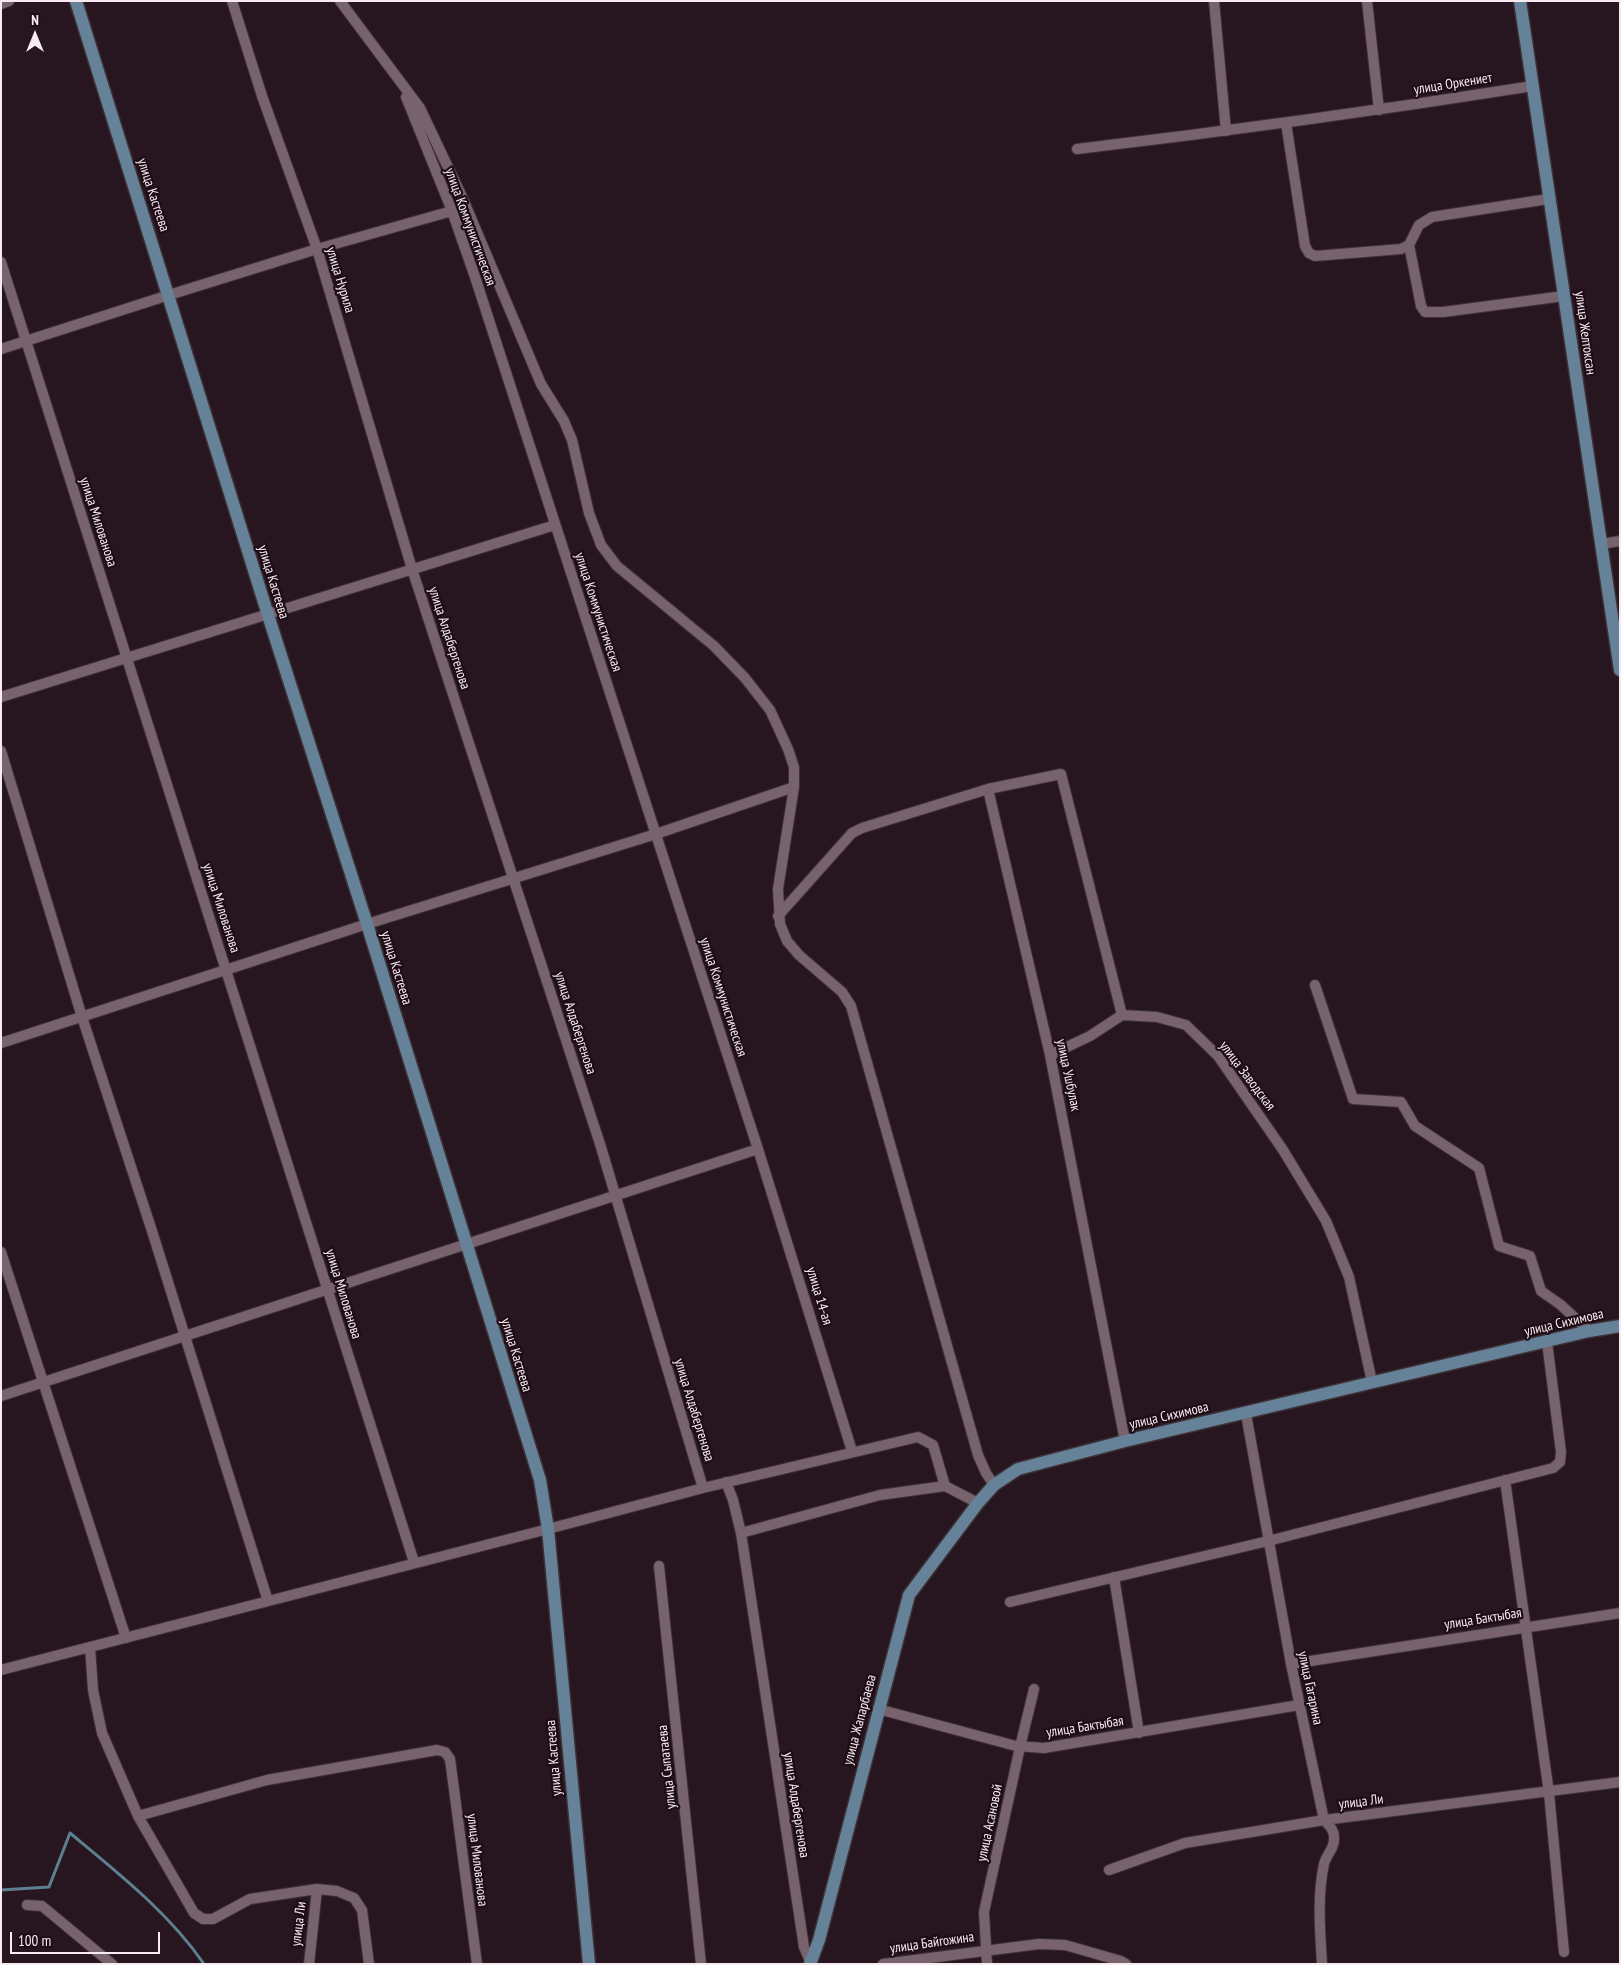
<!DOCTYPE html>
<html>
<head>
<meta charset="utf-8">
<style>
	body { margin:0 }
	#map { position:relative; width:1621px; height:1965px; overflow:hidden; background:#27161f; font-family:"PT Sans Narrow",sans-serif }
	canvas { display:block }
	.frame { position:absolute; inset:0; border:2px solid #f7eaf0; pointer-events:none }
	.north { position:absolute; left:10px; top:10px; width:50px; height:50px; -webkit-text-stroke:4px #1e0d16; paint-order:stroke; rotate:0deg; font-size:14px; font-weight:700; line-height:20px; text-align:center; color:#f7eaf0 }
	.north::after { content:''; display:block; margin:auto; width:18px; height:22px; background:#f7eaf0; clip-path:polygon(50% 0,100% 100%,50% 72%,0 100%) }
	.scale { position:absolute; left:10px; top:1932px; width:150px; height:22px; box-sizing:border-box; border:2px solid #f7eaf0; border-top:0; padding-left:6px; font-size:15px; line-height:18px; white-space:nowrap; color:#f7eaf0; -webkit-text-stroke:4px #1e0d16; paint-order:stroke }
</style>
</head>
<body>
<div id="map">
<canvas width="1621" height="1965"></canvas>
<div class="frame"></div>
<div class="north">N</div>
<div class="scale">100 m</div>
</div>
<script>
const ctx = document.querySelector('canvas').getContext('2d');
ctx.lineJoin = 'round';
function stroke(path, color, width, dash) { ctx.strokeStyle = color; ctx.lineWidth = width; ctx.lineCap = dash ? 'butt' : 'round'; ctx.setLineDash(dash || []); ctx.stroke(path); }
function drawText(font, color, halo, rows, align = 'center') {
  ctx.font = font + ' "PT Sans Narrow",sans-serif'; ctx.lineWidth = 4.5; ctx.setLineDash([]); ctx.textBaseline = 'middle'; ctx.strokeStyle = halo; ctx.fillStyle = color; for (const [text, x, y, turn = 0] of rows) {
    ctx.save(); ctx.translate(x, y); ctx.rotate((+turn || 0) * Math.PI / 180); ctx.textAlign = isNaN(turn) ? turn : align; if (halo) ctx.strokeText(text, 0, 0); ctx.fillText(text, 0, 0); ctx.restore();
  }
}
const stream = new Path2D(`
	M1,1890L49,1887L70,1833C117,1872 169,1913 204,1964`);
const street = new Path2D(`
	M232,1L262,96L317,249L412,569L600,1144L703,1488
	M340,1L420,108L463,199L541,384L564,421L572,440L589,513L601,545L617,566L714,646L745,678L770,710L788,749L794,767V787L778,889L780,924L787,941L799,955L842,992L851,1006L978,1455L986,1473L994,1485
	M1214,1L1226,131
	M1367,1L1379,110
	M1,4L9,1
	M406,97L452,211L475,277L758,1149L852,1451
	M1286,123L1305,246L1309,253L1315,256L1401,249L1409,245L1419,225L1432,217L1548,199
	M1077,149C1230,131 1381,110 1533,86
	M1409,245L1421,306L1425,312H1443L1564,296
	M1,262L414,1562
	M1,349L169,295L317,249L452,211
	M1601,544L1620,541
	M1,697L555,525
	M1,751L82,1017L152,1231L268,1601
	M778,916L852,833L862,828L988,789
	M1315,985L1353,1099L1401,1102L1415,1126L1479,1168L1499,1246L1530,1256L1541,1291L1561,1305L1589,1331
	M1,1043L367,924L656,834L794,787
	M1050,1055L1090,1036L1122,1015
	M1,1252L126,1638
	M1,1396L758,1149
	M1246,1414L1291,1664L1324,1820C1330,1826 1335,1831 1334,1840C1334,1849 1326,1855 1324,1864C1317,1897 1320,1930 1322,1964
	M1125,1441L1050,1055L988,789L1061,774L1122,1015L1157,1017L1186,1025L1218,1056L1283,1150L1326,1221L1349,1277L1372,1382
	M1505,1480L1549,1793L1564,1952
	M726,1482L733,1500L741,1533L804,1947L810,1961
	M741,1533L880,1495L945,1486L978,1503
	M659,1566L701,1964
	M1114,1577L1139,1733
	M1010,1602L1268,1541L1553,1468L1560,1462L1561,1452L1547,1342
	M90,1647L93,1690L102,1733L138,1816L194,1913L203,1919H213L250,1899L317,1889L337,1891L354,1898L362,1910L369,1964
	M1291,1664L1620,1613
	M1,1670L548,1529L703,1488L918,1437L933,1445L945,1486
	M878,1709L1016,1746L1044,1748L1299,1705
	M138,1816L267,1780L437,1750L445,1752L450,1759L477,1964
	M1109,1870L1185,1843L1324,1820L1620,1782
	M27,1905L42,1906L112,1964
	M309,1964L317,1889
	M883,1964L1039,1944L1065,1945L1121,1961L1126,1964
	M987,1964L984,1912L1020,1747L1034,1689`);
const secondary = new Path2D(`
	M76,1L268,615L367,924L540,1480L548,1529L589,1964
	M1520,1L1620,670
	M810,1964L819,1940L909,1595L978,1503L994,1485L1018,1469L1125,1441L1589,1331L1620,1326`);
const streetNames = [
	["улица Оркениет",1453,84,-9],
	["улица Кастеева",153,195,72],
	["улица Коммунистическая",470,227,70],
	["улица Нурила",340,280,73],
	["улица Желтоксан",1585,333,82],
	["улица Милованова",98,522,72],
	["улица Кастеева",273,582,73],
	["улица Коммунистическая",598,612,72],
	["улица Алдабергенова",449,638,72],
	["улица Милованова",221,908,72],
	["улица Кастеева",396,968,73],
	["улица Коммунистическая",723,997,72],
	["улица Алдабергенова",575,1023,72],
	["улица Ушбулак",1068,1075,78],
	["улица Заводская",1247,1076,53],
	["улица Милованова",343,1294,73],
	["улица 14-ая",819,1296,73],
	["улица Сихимова",1564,1323,-13],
	["улица Кастеева",516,1355,73],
	["улица Алдабергенова",694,1410,73],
	["улица Сихимова",1169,1416,-13],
	["улица Бактыбая",1483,1619,-9],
	["улица Гагарина",1310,1688,78],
	["улица Жапарбаева",860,1720,-75],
	["улица Бактыбая",1085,1727,-9],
	["улица Кастеева",554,1758,-95],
	["улица Сыпатаева",667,1767,-96],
	["улица Ли",1361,1802,-7],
	["улица Алдабергенова",796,1805,81],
	["улица Асановой",990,1823,-78],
	["улица Милованова",477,1860,83],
	["улица Ли",299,1924,-83],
	["улица Байгожина",932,1943,-8]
];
stroke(stream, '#5d8091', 3);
stroke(street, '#3d3137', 12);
stroke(secondary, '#3d3137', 15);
stroke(street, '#78626d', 10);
stroke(secondary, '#658299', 12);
drawText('14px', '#f7eaf0', '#1e0d16', streetNames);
</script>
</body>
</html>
